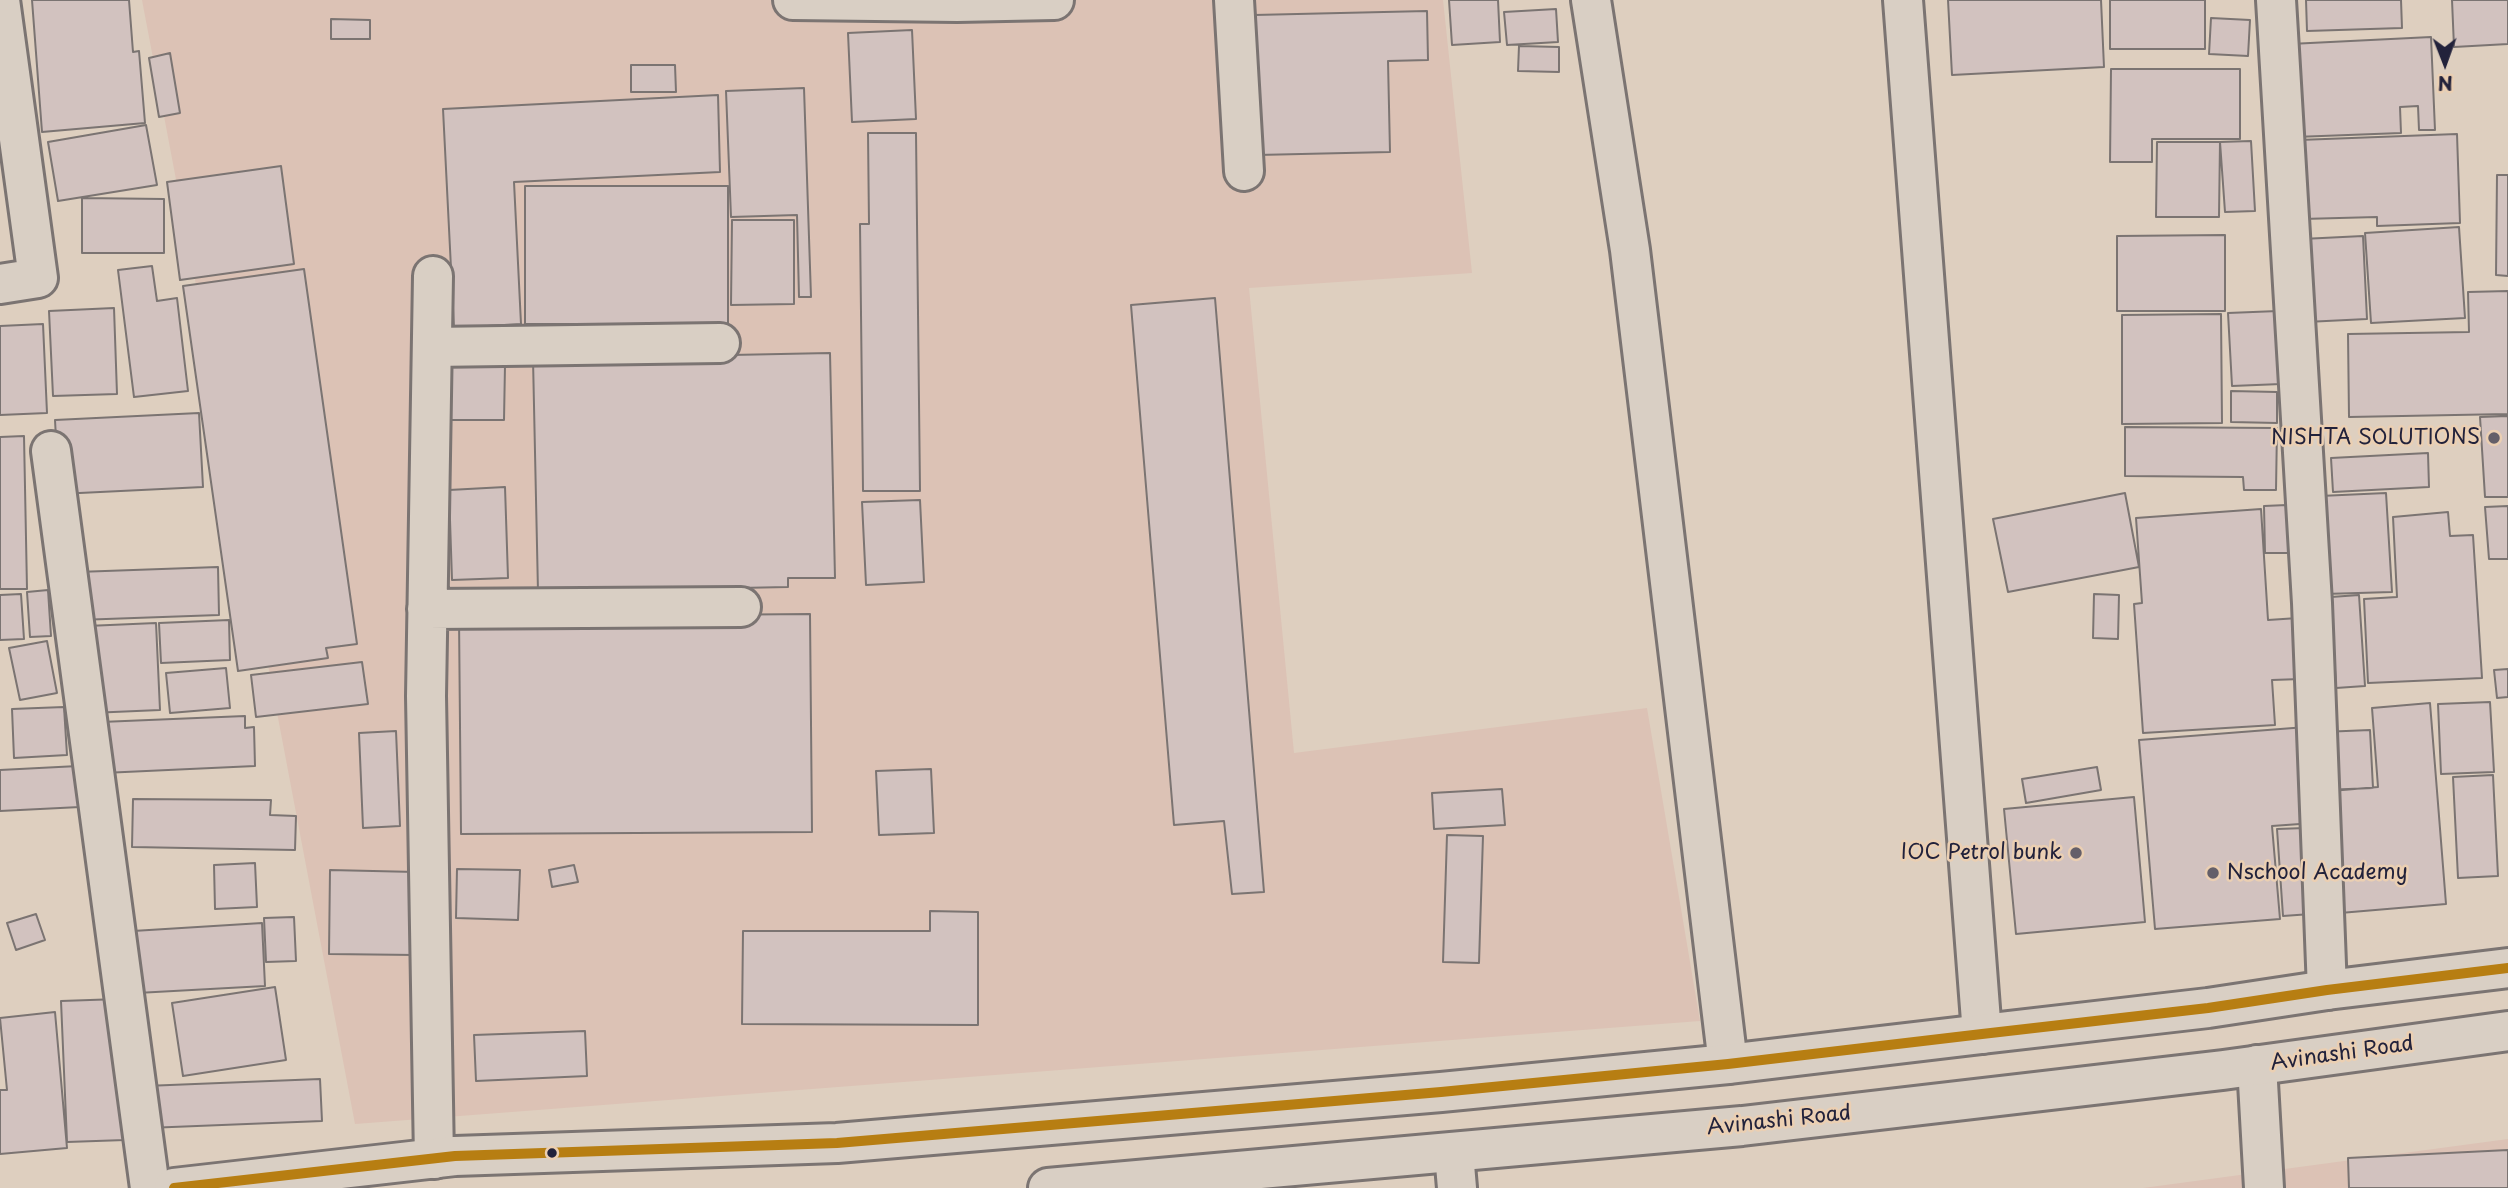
<!DOCTYPE html>
<html>
<head>
<meta charset="utf-8">
<style>
  body { margin:0 }
  #map { position:relative; width:2508px; height:1188px; overflow:hidden; background:#decfbf; font-family:"Playpen Sans",sans-serif }
  canvas { display:block }
  .north { position:absolute; left:2410px; top:28px; width:70px; height:70px; -webkit-text-stroke:5px #ebcfb2; paint-order:stroke; rotate:179deg; font-size:19px; font-weight:700; line-height:28px; text-align:center; color:#22223b }
  .north::after { content:''; display:block; margin:auto; width:24px; height:32px; background:#22223b; clip-path:polygon(50% 0,100% 100%,50% 72%,0 100%) }
</style>
</head>
<body>
<div id="map">
<canvas width="2508" height="1188"></canvas>
<div class="north">N</div>
</div>
<script>
const ctx = document.querySelector('canvas').getContext('2d');
ctx.lineJoin = 'round';
function paint(path, color) { ctx.fillStyle = color; ctx.fill(path, 'evenodd'); }
function strokePath(path, color, width, dash) { ctx.strokeStyle = color; ctx.lineWidth = width; ctx.lineCap = dash ? 'butt' : 'round'; ctx.setLineDash(dash || []); ctx.stroke(path); }
function drawText(font, color, halo, rows, align = 'center') {
  ctx.font = font + ' "Playpen Sans",sans-serif'; ctx.lineWidth = 5; ctx.setLineDash([]); ctx.textBaseline = 'middle'; ctx.strokeStyle = halo; ctx.fillStyle = color; for (const [text, x, y, turn = 0] of rows) {
    ctx.save(); ctx.translate(x, y); ctx.rotate((+turn || 0) * Math.PI / 180); ctx.textAlign = isNaN(turn) ? turn : align; if (halo) ctx.strokeText(text, 0, 0); ctx.fillText(text, 0, 0); ctx.restore();
  }
}
const built = new Path2D(`
  M142,0H1443L1472,273L1249,288L1294,753L1647,708L1700,1021L355,1124Z
  M2508,1139V1188H2143Z`);
const building = new Path2D(`
  M32,0H129L133,52L139,51L145,123L42,132Z
  M1449,0H1498L1500,42L1452,45Z
  M1948,0H2101L2104,67L1952,75Z
  M2110,0H2205V49H2110Z
  M2306,0H2401L2402,28L2307,31Z
  M2452,0H2508V44L2454,47Z
  M1556,9L1558,42L1507,45L1504,12Z
  M1427,11L1428,60L1388,61L1390,152L1257,155L1254,15Z
  M2211,18L2250,20L2248,56L2209,54Z
  M331,19L370,20V39H331Z
  M912,30L916,119L852,122L848,33Z
  M2431,37L2435,130H2419L2418,106L2400,107L2401,133L2295,137L2290,44Z
  M1519,46L1559,47V72L1518,71Z
  M170,53L180,113L159,117L149,58Z
  M631,65H675L676,92H631Z
  M2111,69H2240V139H2152V162H2110Z
  M804,88L811,297H799L797,215L731,217L726,91Z
  M718,95L720,172L514,182L521,324L454,328L443,109Z
  M146,125L157,185L58,201L48,142Z
  M868,133H916L920,491H863L860,224H869Z
  M2457,134L2460,223L2377,226V217L2302,219L2299,140Z
  M2251,141L2255,211L2225,212L2220,142Z
  M2157,142H2220L2219,217H2156Z
  M281,166L294,264L180,280L167,182Z
  M2497,175H2508V276L2496,275Z
  M525,186H728V324H525Z
  M82,198L164,199V253H82Z
  M732,220H794V304L731,305Z
  M2459,227L2465,318L2371,323L2365,233Z
  M2225,235V311H2117V236Z
  M2363,236L2367,319L2306,322L2302,239Z
  M152,266L157,301L177,298L188,391L134,397L118,270Z
  M304,269L357,644L326,648L328,658L238,671L183,286Z
  M2508,291V414L2349,417L2348,334L2469,332L2468,292Z
  M1215,298L1264,892L1232,894L1224,821L1174,825L1131,305Z
  M114,308L117,394L53,396L49,311Z
  M2278,311L2281,384L2232,386L2228,313Z
  M2221,314L2222,423L2122,424V315Z
  M43,324L47,413L0,415V326Z
  M830,353L835,578H788V587L538,592L533,359Z
  M448,365H505L504,420H447Z
  M2231,391L2277,392V423L2231,422Z
  M199,413L203,487L59,494L55,420Z
  M2508,416V497H2485L2480,417Z
  M2125,427L2277,428L2276,490H2244L2243,477L2125,476Z
  M24,436L27,589H0V437Z
  M2428,453L2429,487L2333,492L2331,458Z
  M505,487L508,578L452,580L449,490Z
  M2125,493L2139,567L2008,592L1993,519Z
  M2386,493L2392,592L2324,594L2320,496Z
  M920,500L924,582L866,585L862,502Z
  M2287,505L2289,553H2265L2264,506Z
  M2508,506V559H2489L2485,507Z
  M2261,509L2268,620L2298,618L2301,679L2272,680L2275,725L2143,733L2134,604L2142,603L2136,518Z
  M2448,512L2450,536L2473,535L2482,678L2368,683L2364,599L2397,597L2393,517Z
  M218,567L219,615L78,620L77,572Z
  M48,590L51,636L30,637L27,592Z
  M21,594L24,639L0,640V595Z
  M2094,594L2119,595L2118,639L2093,638Z
  M2359,595L2365,686L2336,688L2331,597Z
  M810,614L812,832L461,834L459,617Z
  M229,620L230,660L161,663L159,623Z
  M156,623L160,710L90,713L87,626Z
  M47,641L57,693L20,700L9,648Z
  M362,662L368,704L256,717L251,675Z
  M226,668L230,708L170,713L166,673Z
  M2508,669V697L2497,698L2494,670Z
  M2490,702L2494,772L2441,774L2438,704Z
  M2430,703L2446,904L2340,913L2331,791L2378,787L2372,708Z
  M64,707L67,755L14,758L12,709Z
  M245,716V728L254,727L255,766L103,773L101,722Z
  M2306,727L2314,823L2272,826L2280,919L2155,929L2139,740Z
  M2370,730L2373,788L2324,790L2322,732Z
  M396,731L400,826L363,828L359,733Z
  M78,766L80,807L0,811V770Z
  M2097,767L2101,790L2026,803L2022,779Z
  M931,769L934,833L879,835L876,771Z
  M2493,775L2498,876L2458,878L2453,777Z
  M1502,789L1505,825L1434,829L1432,793Z
  M2134,797L2145,922L2016,934L2004,809Z
  M133,799L271,800L270,815L296,816L295,850L132,847Z
  M2305,828L2311,914L2283,916L2277,829Z
  M1447,835L1483,836L1479,963L1443,962Z
  M255,863L257,907L215,909L214,865Z
  M574,865L578,882L552,887L549,870Z
  M457,869L520,870L518,920L456,918Z
  M330,870L416,872L415,955L329,954Z
  M930,911L978,912V1025L742,1024L743,931H930Z
  M36,914L45,940L16,950L7,923Z
  M294,917L296,961L266,962L264,918Z
  M262,923L265,986L137,993L133,931Z
  M275,987L286,1060L183,1076L172,1003Z
  M119,999L125,1140L67,1142L61,1001Z
  M55,1012L67,1148L0,1154V1090H7L0,1018Z
  M585,1031L587,1076L476,1081L474,1035Z
  M320,1079L322,1121L147,1128L145,1086Z
  M2508,1150V1188H2349L2348,1158Z`);
const minor = new Path2D(`
  M793,0L957,2L1054,0
  M1234,0L1244,171
  M1591,0L1630,250L1728,1064
  M1903,0L1982,1034
  M2276,0L2312,603L2327,990
  M433,276L426,696L434,1159
  M0,284L38,278L0,0
  M432,347L720,343
  M51,451L150,1188
  M427,609L741,607
  M2257,1065L2264,1188
  M1454,1153L1457,1188`);
const major = new Path2D(`
  M174,1188L455,1156L837,1143L1441,1092L1728,1064L1982,1034L2208,1008L2327,990L2508,968
  M1048,1188L1742,1126L2223,1070L2508,1031`);
const bus1 = new Path2D(`
  M174,1188L455,1156L837,1143L1441,1092L1728,1064L1982,1034L2208,1008L2327,990L2508,968`);
const markers = [
  [2494,438,7,"#645f69"],
  [2076,853,7,"#645f69"],
  [2213,873,7,"#645f69"],
  [552,1153,6,"#22223b"]
];
const poiNames = [
  ["NISHTA SOLUTIONS",2480,438],
  ["IOC Petrol bunk",2062,853],
  ["Nschool Academy",2227,873,"left"]
];
const streetNames = [
  ["Avinashi Road",2342,1054,-8],
  ["Avinashi Road",1779,1121,-6]
];
paint(built, '#dcc2b5');
paint(building, '#d2c2bf');
strokePath(building, '#7b7472', 2);
strokePath(minor, '#7b7472', 44);
strokePath(major, '#7b7472', 44);
strokePath(minor, '#d9cfc4', 38);
strokePath(major, '#d9cfc4', 38);
strokePath(bus1, '#b77e12', 10);
for (const [x, y, r, color] of markers) { const dot = new Path2D(); dot.arc(x, y, r, 0, 2 * Math.PI); ctx.fillStyle = color; ctx.fill(dot); strokePath(dot, '#ebcfb2', 2.5); }
drawText('21px', '#22223b', '#ebcfb2', poiNames, 'right');
drawText('21px', '#22223b', '#ebcfb2', streetNames);
</script>
</body>
</html>
